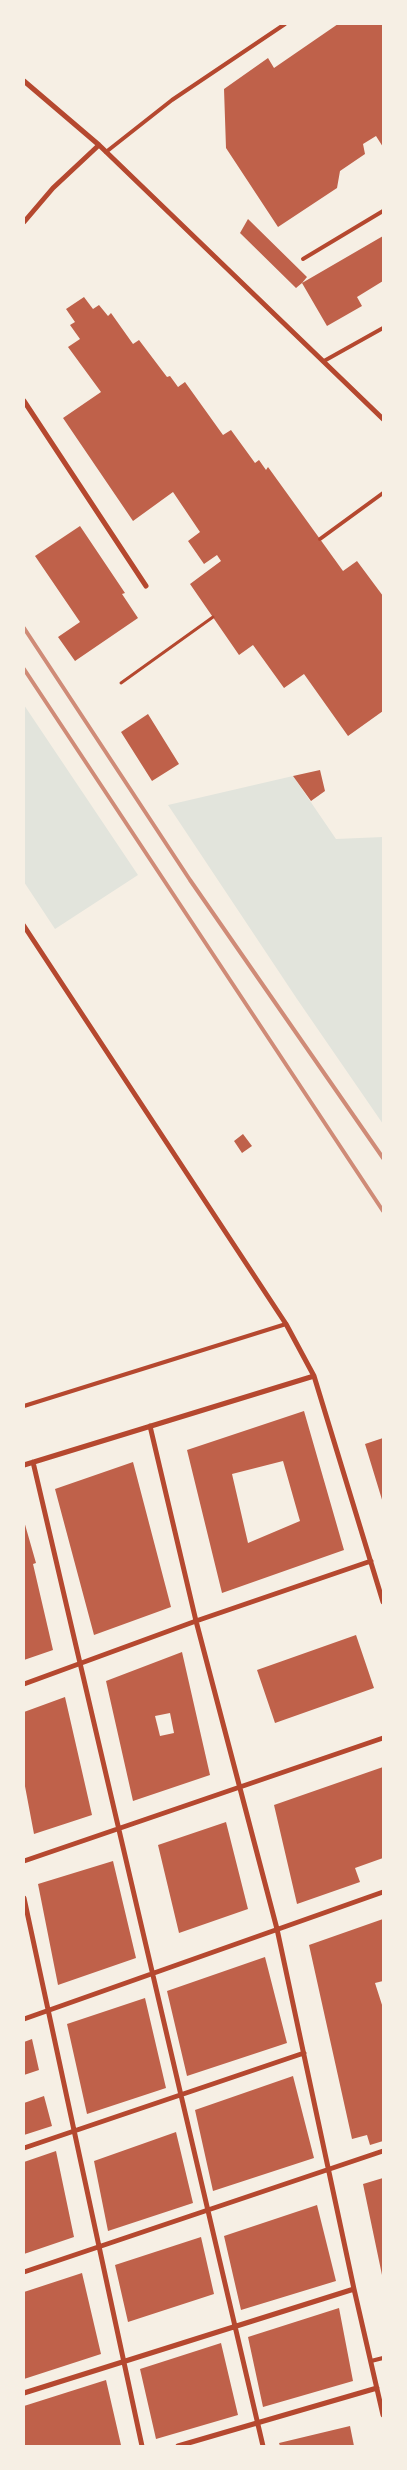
<!DOCTYPE html>
<html>
<head>
<meta charset="utf-8">
<style>
  body { margin:0 }
  #map { position:relative; width:407px; height:2470px; overflow:hidden; background:#f6efe4; font-family:Quicksand,sans-serif }
  canvas { display:block }
  .frame { position:absolute; inset:0; border:25px solid #f6efe4; pointer-events:none }
</style>
</head>
<body>
<div id="map">
<canvas width="407" height="2470"></canvas>
<div class="frame"></div>
</div>
<script>
const ctx = document.querySelector('canvas').getContext('2d');
ctx.lineJoin = 'round';
function paint(path, color) { ctx.fillStyle = color; ctx.fill(path, 'evenodd'); }
function strokePath(path, color, width, dash) { ctx.strokeStyle = color; ctx.lineWidth = width; ctx.lineCap = dash ? 'butt' : 'round'; ctx.setLineDash(dash || []); ctx.stroke(path); }
const green = new Path2D(`
  M24,705L138,875L55,929L24,882Z
  M293,776L336,839L383,837V1124L297,999L168,805Z`);
const building = new Path2D(`
  M338,24H383V147L376,136L363,144L365,154L340,171L337,188L278,227L226,148L224,89L268,58L274,68Z
  M248,219L307,277L302,283L296,288L240,233Z
  M383,236V281L357,297L362,306L327,326L302,283Z
  M84,297L93,309L99,305L108,316L111,313L133,344L139,340L167,377L170,376L178,387L185,382L223,435L231,430L255,463L259,460L266,470L268,467L343,571L357,561L383,596V711L348,736L304,674L284,688L253,645L239,655L190,584L221,561L217,555L204,564L188,541L200,532L173,492L133,521L63,418L101,392L68,347L80,339L70,325L75,322L66,309Z
  M80,526L125,593L122,594L138,618L75,661L58,637L80,622L35,556Z
  M148,714L179,764L152,781L121,732Z
  M320,770L325,791L311,801L293,776Z
  M243,1134L252,1146L242,1153L234,1141Z
  M304,1411L344,1550L222,1593L187,1450ZM283,1461L300,1521L248,1543L232,1474Z
  M383,1438V1503L365,1444Z
  M133,1462L171,1607L94,1635L55,1489Z
  M24,1521L36,1563L33,1564L53,1650L24,1660Z
  M356,1635L374,1688L275,1723L257,1670Z
  M182,1652L210,1775L133,1801L106,1681ZM170,1713L174,1733L160,1736L155,1716Z
  M65,1697L92,1815L34,1834L24,1781V1712Z
  M383,1767V1858L355,1868L360,1882L297,1904L274,1805Z
  M226,1822L248,1909L179,1933L158,1845Z
  M113,1861L136,1958L58,1985L38,1884Z
  M383,1919V1981L375,1983L383,2008V2141L370,2145L367,2135L352,2139L309,1945Z
  M265,1957L287,2043L187,2076L167,1991Z
  M145,1998L166,2088L87,2114L67,2024Z
  M32,2039L39,2070L24,2075V2042Z
  M293,2076L314,2158L213,2191L195,2110Z
  M44,2096L52,2126L24,2135V2103Z
  M176,2132L193,2203L108,2231L94,2161Z
  M56,2151L74,2237L24,2254V2162Z
  M383,2178V2275H382L363,2184Z
  M317,2205L336,2281L241,2310L224,2236Z
  M201,2237L214,2294L128,2322L115,2265Z
  M82,2273L101,2354L24,2379V2292Z
  M339,2308L353,2381L263,2407L248,2337Z
  M221,2343L238,2415L156,2439L140,2369Z
  M106,2380L121,2445L24,2446V2406Z
  M350,2426L354,2446H280L279,2443Z`);
const path = new Path2D(`
  M121,683L213,617`);
const service = new Path2D(`
  M106,152L172,100L285,24
  M303,259L383,211
  M324,361L383,328
  M320,539L383,493
  M24,1406L286,1324
  M371,2361L383,2358`);
const minor = new Path2D(`
  M24,81L99,145L383,419
  M24,222L53,188L99,145
  M24,401L146,586
  M24,926L286,1324L314,1376L383,1602
  M150,1426L196,1621L277,1929L354,2289L383,2415
  M33,1462L263,2446
  M24,1465L314,1376
  M24,1684L196,1621L371,1561
  M24,1861L383,1738
  M24,1898L142,2446
  M24,2019L383,1892
  M24,2148L304,2053
  M24,2272L383,2151
  M24,2393L354,2289
  M178,2446L377,2388`);
const rail = new Path2D(`
  M24,628L190,880L383,1158
  M24,669L383,1211`);
paint(green, '#e2e4dc');
paint(building, '#bf614a');
strokePath(path, '#b5482f', 3);
strokePath(service, '#b5482f', 4);
strokePath(minor, '#b5482f', 5);
strokePath(rail, '#cf8b77', 4);
</script>
</body>
</html>
